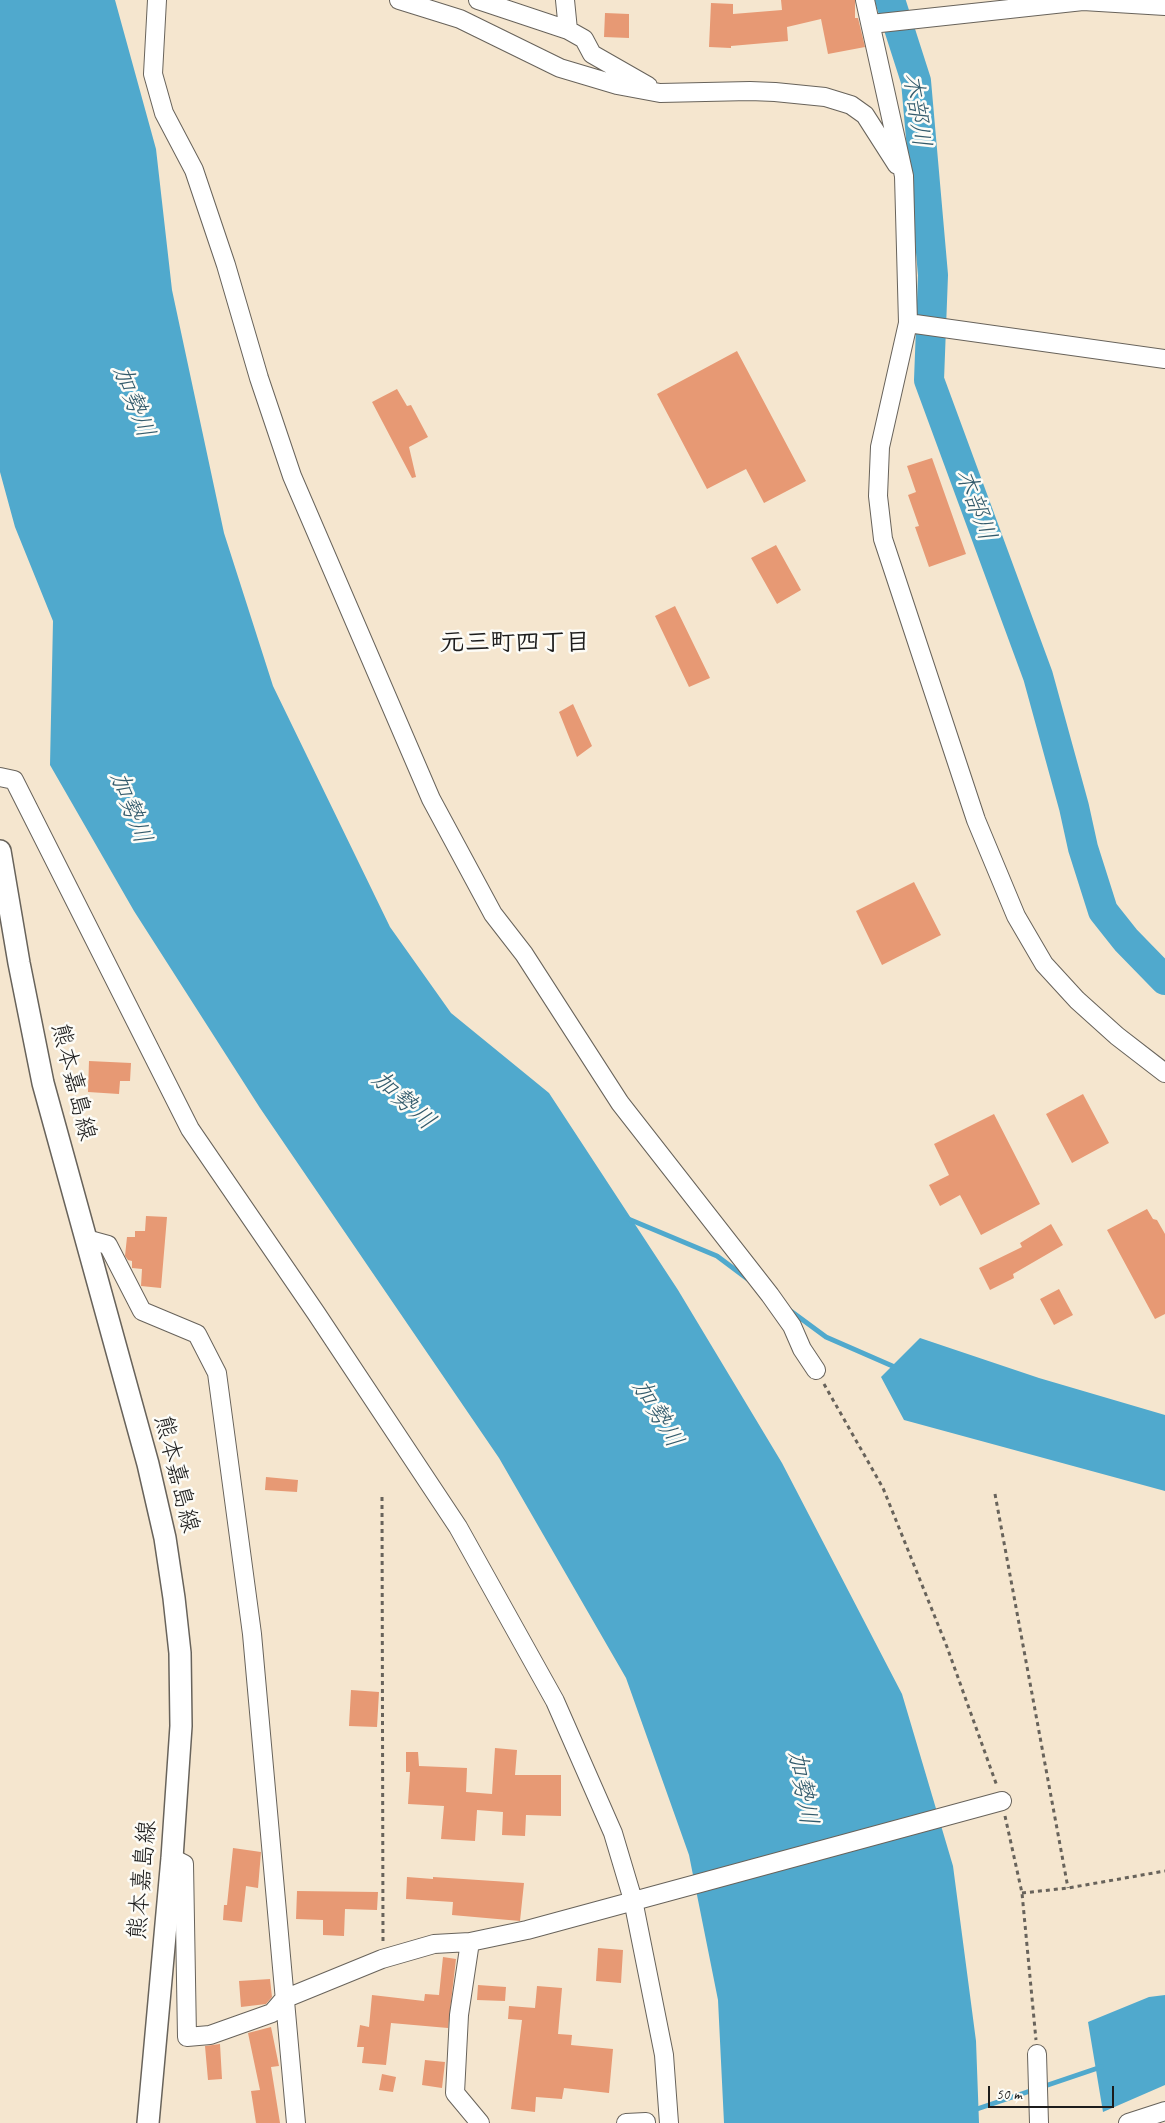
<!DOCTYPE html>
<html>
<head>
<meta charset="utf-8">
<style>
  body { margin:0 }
  #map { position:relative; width:1165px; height:2123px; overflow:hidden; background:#f5e6cf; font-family:Caveat,sans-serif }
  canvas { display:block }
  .scale { position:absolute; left:988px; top:2086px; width:126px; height:22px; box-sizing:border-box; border:2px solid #1c1c1c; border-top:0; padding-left:6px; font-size:15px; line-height:18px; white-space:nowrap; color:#1c1c1c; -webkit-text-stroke:4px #fdfcf7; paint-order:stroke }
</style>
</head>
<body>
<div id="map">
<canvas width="1165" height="2123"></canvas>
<div class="scale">50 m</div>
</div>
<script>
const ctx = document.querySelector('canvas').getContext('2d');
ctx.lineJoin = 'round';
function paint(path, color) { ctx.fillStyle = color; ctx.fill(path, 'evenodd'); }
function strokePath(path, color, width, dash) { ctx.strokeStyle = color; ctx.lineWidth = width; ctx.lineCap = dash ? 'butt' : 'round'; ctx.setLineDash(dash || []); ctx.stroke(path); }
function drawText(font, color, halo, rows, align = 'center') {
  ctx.font = font + ' Caveat,"Klee One",sans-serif'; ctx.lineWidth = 5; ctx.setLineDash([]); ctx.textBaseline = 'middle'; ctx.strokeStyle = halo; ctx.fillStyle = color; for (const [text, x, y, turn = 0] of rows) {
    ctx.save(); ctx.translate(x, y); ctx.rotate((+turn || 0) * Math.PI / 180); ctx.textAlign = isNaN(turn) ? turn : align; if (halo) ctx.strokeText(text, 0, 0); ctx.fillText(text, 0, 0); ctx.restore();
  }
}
const water = new Path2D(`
  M0,0H115L156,149L172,290L224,533L273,686L390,927L451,1013L549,1093L678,1290L782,1463L902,1694L953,1866L976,2041L979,2123H724L718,2000L689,1855L626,1678L499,1458L260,1108L134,911L50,765L53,621L15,527L0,472Z
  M920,1338L1039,1378L1165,1415V1491L904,1420L881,1377Z
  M1165,1995V2085L1103,2112L1088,2022L1149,1997Z`);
const stream = new Path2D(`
  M626,1218L717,1256L749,1280
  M788,1309L826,1337L897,1368
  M974,2110L1101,2067`);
const river = new Path2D(`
  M890,0L916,81L933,275L929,380L1038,676L1074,807L1083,848L1103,911L1126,940L1165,980`);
const building = new Path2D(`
  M781,0H855V18H858L865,47L828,54L821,19L787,27L788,41L731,46V48L709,47L711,3L733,4V14L782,10Z
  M605,13L629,14V38L604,37Z
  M737,351L806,481L764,503L746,469L707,489L657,394Z
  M397,389L407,406L411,405L428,437L409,447L416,477L412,478L372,402Z
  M932,458L966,554L929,567L915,527L919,526L908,495L916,492L907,466Z
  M776,545L801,590L777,604L751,558Z
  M675,606L710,678L689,687L655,616Z
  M573,704L592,746L577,757L559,712Z
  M914,882L941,935L882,965L856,911Z
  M89,1061L131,1063L130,1081H120L119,1094L88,1092Z
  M1083,1094L1109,1143L1072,1163L1046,1114Z
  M994,1114L1040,1204L981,1235L960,1195L940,1206L929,1185L949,1175L934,1144Z
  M1147,1209L1153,1219L1157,1220L1165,1234V1314L1155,1319L1107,1230Z
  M146,1216L167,1217L161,1288L141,1286L142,1269L132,1268V1261L128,1260L125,1256L127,1237H135V1231H145Z
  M1051,1224L1063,1245L1013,1274L1014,1278L990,1290L979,1268L1022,1247L1020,1243Z
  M1059,1289L1073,1315L1054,1325L1040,1299Z
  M266,1477L298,1480L297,1492L265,1490Z
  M351,1690L379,1692L377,1727L349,1726Z
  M495,1748L517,1750L515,1775H561V1816L526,1815L525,1836L502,1835L503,1812L477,1810L475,1841L441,1839L444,1806L408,1804L410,1772H406V1752H418L419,1766L467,1768L466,1792L492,1794Z
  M233,1848L261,1852L258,1888L246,1886L242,1922L223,1920L224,1905H227Z
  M407,1877L433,1879V1877L524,1883L520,1921L452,1915L453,1902L406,1899Z
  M297,1891L378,1892L377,1910L345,1909L344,1936L323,1935V1920L296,1919Z
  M598,1948L623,1950L621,1983L596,1981Z
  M443,1957L456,1959L448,2028L391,2023L386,2065L362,2063L364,2047H357L360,2025L369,2027L372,1995L424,2001L425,1994L439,1995Z
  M270,1979L272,1997L266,2004L241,2007L239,1981Z
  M478,1985L506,1987L505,2001L477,2000Z
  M537,1986L562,1988L558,2034L572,2035L571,2045L613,2049L609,2093L564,2088L562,2099L536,2097L535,2112L511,2109L522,2020L508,2019L509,2006L535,2008Z
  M271,2027L279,2066L271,2067L280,2123H256L251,2091L260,2090L248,2033Z
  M220,2044L222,2079L208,2080L205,2046Z
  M425,2060L445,2062L442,2088L422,2085Z
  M382,2074L396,2077L393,2092L379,2090Z`);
const path = new Path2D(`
  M824,1384L883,1488L947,1647L997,1786
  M995,1494L1068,1888
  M382,1497L383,1941
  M1005,1816L1022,1893L1036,2040
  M1022,1893L1068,1888L1165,1871`);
const minor = new Path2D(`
  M157,0L153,74L164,113L194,170L226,265L259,378L292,476L431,799L493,914L524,954L620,1103L770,1295L792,1326L802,1349L816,1370
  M399,0L460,19L560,68L617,85L660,93L750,91L775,92L825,97L851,105L865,115L897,165
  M478,0L568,30L584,39L592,54L648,86
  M565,0L568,30
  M865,0L904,176L908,323L880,447L878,496L883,539L976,820L1016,916L1044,964L1077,1000L1117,1036L1165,1073
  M871,24L1083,1L1165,6
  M908,323L1165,359
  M0,777L14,780L190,1129L316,1313L458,1527L555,1701L613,1833L633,1900L664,2055L669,2123
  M86,1239L108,1245L142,1311L197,1334L217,1373L252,1634L296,2123
  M172,1858L184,1864L187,2037L210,2035L272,2013L284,1999L382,1959L434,1944L470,1942L527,1930L1002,1801
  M470,1942L459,2015L455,2093L480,2123
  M1037,2054L1039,2123
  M626,2123L646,2122
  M1128,2123L1165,2111`);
const major = new Path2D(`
  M0,851L19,963L43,1083L148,1464L165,1538L174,1598L180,1653L181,1726L172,1858L148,2123`);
const streetNames = [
  ["熊本嘉島線",73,1082,76],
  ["熊本嘉島線",176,1474,76],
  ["熊本嘉島線",143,1880,-85]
];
const waterNames = [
  ["木部川",916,110,82],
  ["加勢川",133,402,69],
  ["木部川",975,505,70],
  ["加勢川",130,808,69],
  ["加勢川",403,1101,42],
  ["加勢川",657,1414,59],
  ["加勢川",802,1788,80]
];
const neighbourhoodNames = [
  ["元三町四丁目",515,643]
];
paint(water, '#50a9cd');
strokePath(stream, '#50a9cd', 5);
strokePath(river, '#50a9cd', 30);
paint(building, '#e79974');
strokePath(minor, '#68635b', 20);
strokePath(major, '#68635b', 24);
strokePath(path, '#68635b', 3, [4, 4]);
strokePath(minor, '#fff', 18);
strokePath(major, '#fff', 21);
drawText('24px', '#1c1c1c', '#fdfcf7', streetNames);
drawText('italic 25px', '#335b6c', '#fdfcf7', waterNames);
drawText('bold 25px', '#1c1c1c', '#fdfcf7', neighbourhoodNames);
</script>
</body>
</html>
